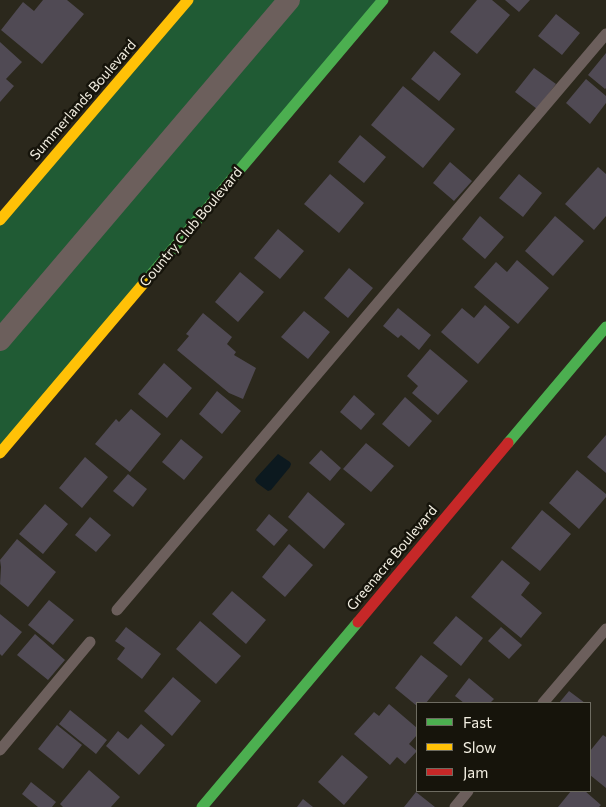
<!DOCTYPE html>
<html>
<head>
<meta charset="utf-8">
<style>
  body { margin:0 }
  #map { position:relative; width:606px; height:807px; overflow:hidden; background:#2b281c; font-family:Commissioner,sans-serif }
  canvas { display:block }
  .legend { position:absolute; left:416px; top:702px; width:175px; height:90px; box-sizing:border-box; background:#16140b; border:1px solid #6e6c61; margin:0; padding:6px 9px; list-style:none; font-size:15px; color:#f3efe2 }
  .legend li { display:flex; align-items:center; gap:10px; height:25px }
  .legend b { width:25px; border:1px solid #6e6c61 }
</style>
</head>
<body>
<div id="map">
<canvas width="606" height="807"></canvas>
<ul class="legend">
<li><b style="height:6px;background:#4caf50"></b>Fast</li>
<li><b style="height:6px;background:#ffc107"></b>Slow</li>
<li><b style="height:6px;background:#c62828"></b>Jam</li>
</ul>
</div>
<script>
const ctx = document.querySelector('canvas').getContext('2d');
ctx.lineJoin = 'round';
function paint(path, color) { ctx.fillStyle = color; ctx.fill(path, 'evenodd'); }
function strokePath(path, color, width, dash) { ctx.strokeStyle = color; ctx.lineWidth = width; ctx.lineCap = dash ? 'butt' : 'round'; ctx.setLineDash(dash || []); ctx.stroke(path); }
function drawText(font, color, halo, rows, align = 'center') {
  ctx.font = font + ' Commissioner,sans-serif'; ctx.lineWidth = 5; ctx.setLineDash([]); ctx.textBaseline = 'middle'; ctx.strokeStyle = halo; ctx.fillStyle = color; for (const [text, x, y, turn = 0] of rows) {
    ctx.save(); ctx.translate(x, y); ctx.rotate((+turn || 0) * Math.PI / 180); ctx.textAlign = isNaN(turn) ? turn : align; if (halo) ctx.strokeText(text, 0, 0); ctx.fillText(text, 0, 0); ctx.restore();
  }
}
const green = new Path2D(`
  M188,0H383L0,453V220Z`);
const water = new Path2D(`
  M278,454L290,462L291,464L290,467L271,490L268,491L257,483L255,480L256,478Z`);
const building = new Path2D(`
  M43,0H67L84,14L42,64L1,30L23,2L34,11Z
  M477,0H492L510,15L477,54L450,32Z
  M505,0H530L519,12Z
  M556,14L580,33L562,55L538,36Z
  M0,42L22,62L6,79L14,86L0,102Z
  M434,51L461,74L439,101L411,79Z
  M606,53V88L605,89L588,75Z
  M534,68L556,84L537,109L515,92Z
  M586,79L606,96V103L590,124L566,103Z
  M403,86L455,129L423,168L371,125Z
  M360,135L386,157L364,183L338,162Z
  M450,162L472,181L454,201L433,183Z
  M598,167L606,174V216L594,230L565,204Z
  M330,174L364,203L339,233L304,204Z
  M519,174L542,193L523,217L499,198Z
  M480,216L504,237L485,259L462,239Z
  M555,216L584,241L553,276L525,251Z
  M278,229L304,251L280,279L254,258Z
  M517,260L549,288L518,324L474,287L496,262L507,272Z
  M349,268L373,288L348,318L324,298Z
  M240,272L264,292L238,322L215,302Z
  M485,305L510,327L478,364L441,332L462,308L474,318Z
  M398,308L431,335L419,350L401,335L398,338L383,326Z
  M304,311L330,332L308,359L281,337Z
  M203,313L232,337L227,344L236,352L234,355L256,368L243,399L229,393L177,350L189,336L186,334Z
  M430,349L468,381L438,415L412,393L418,386L407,376Z
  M164,363L192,388L167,418L138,394Z
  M217,391L241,411L222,434L199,414Z
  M354,395L375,414L361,430L340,412Z
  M405,397L432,421L409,447L382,424Z
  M131,409L161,434L130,472L95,444L116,419L119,422Z
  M606,435V473L587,457Z
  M181,439L203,457L184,480L162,462Z
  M366,443L394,466L371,492L343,469Z
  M321,450L341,468L330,481L309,463Z
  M85,457L108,477L82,508L59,488Z
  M577,470L606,494V497L579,529L549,503Z
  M128,474L147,489L133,507L113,491Z
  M308,492L345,524L324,549L288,517Z
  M45,504L68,524L43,554L19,534Z
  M542,510L571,534L540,571L511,548Z
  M269,514L288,530L274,546L256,530Z
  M90,517L111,535L96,552L75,535Z
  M17,539L56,572L28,607L0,584L1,567L0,560Z
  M289,544L313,565L285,597L262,577Z
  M502,560L530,583L521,595L542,613L521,638L471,597Z
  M232,591L266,620L246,644L212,614Z
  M49,600L74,620L53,645L28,625Z
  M0,614L22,632L2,656L0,654Z
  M456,616L483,638L461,666L433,643Z
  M200,621L241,656L216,684L176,649Z
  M126,627L161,654L142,679L117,659L125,648L115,641Z
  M501,627L522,645L509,659L488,641Z
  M35,634L65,660L48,680L17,655Z
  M421,655L448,676L426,703H417V706L395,688Z
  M173,677L201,701L172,736L144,711Z
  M469,678L494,699L490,703H464L455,696Z
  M569,691L585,703H559Z
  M389,704L417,728V735L409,744L417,751L405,764L397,757L390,765L354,734L374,712L379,716Z
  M70,710L107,740L96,754L59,724Z
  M141,724L165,745L139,775L106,746L118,731L128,739Z
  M57,725L82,745L63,769L38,749Z
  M603,735L606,737V788L590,775V751Z
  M342,755L368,777L344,805L318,782Z
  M89,770L120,797L111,807H63L60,804Z
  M31,782L56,802L52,807H38L22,794Z
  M571,791H585L601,805L599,807H558Z
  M416,792L435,807H404Z
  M303,799L313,807H297Z`);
const lane = new Path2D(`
  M117,610L606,34
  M543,703L606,629
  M0,750L90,642
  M455,807L468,791`);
const street = new Path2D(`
  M0,340L289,0`);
const fast = new Path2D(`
  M144,283L383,0
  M508,443L606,327
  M202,807L358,622`);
const slow = new Path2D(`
  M0,220L188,0
  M0,453L144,283`);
const jam = new Path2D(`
  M358,622L508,443`);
const streetNames = [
  ["Summerlands Boulevard",83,100,-49],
  ["Country Club Boulevard",191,227,-50],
  ["Greenacre Boulevard",392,558,-50]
];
paint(green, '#205b34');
paint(water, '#0c191f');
paint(building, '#504a54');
strokePath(lane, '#6c5f5c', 11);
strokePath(street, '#6c5f5c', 22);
strokePath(fast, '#4caf50', 11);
strokePath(slow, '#ffc107', 11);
strokePath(jam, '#c62828', 11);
drawText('14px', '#f3efe2', '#16140b', streetNames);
</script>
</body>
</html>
